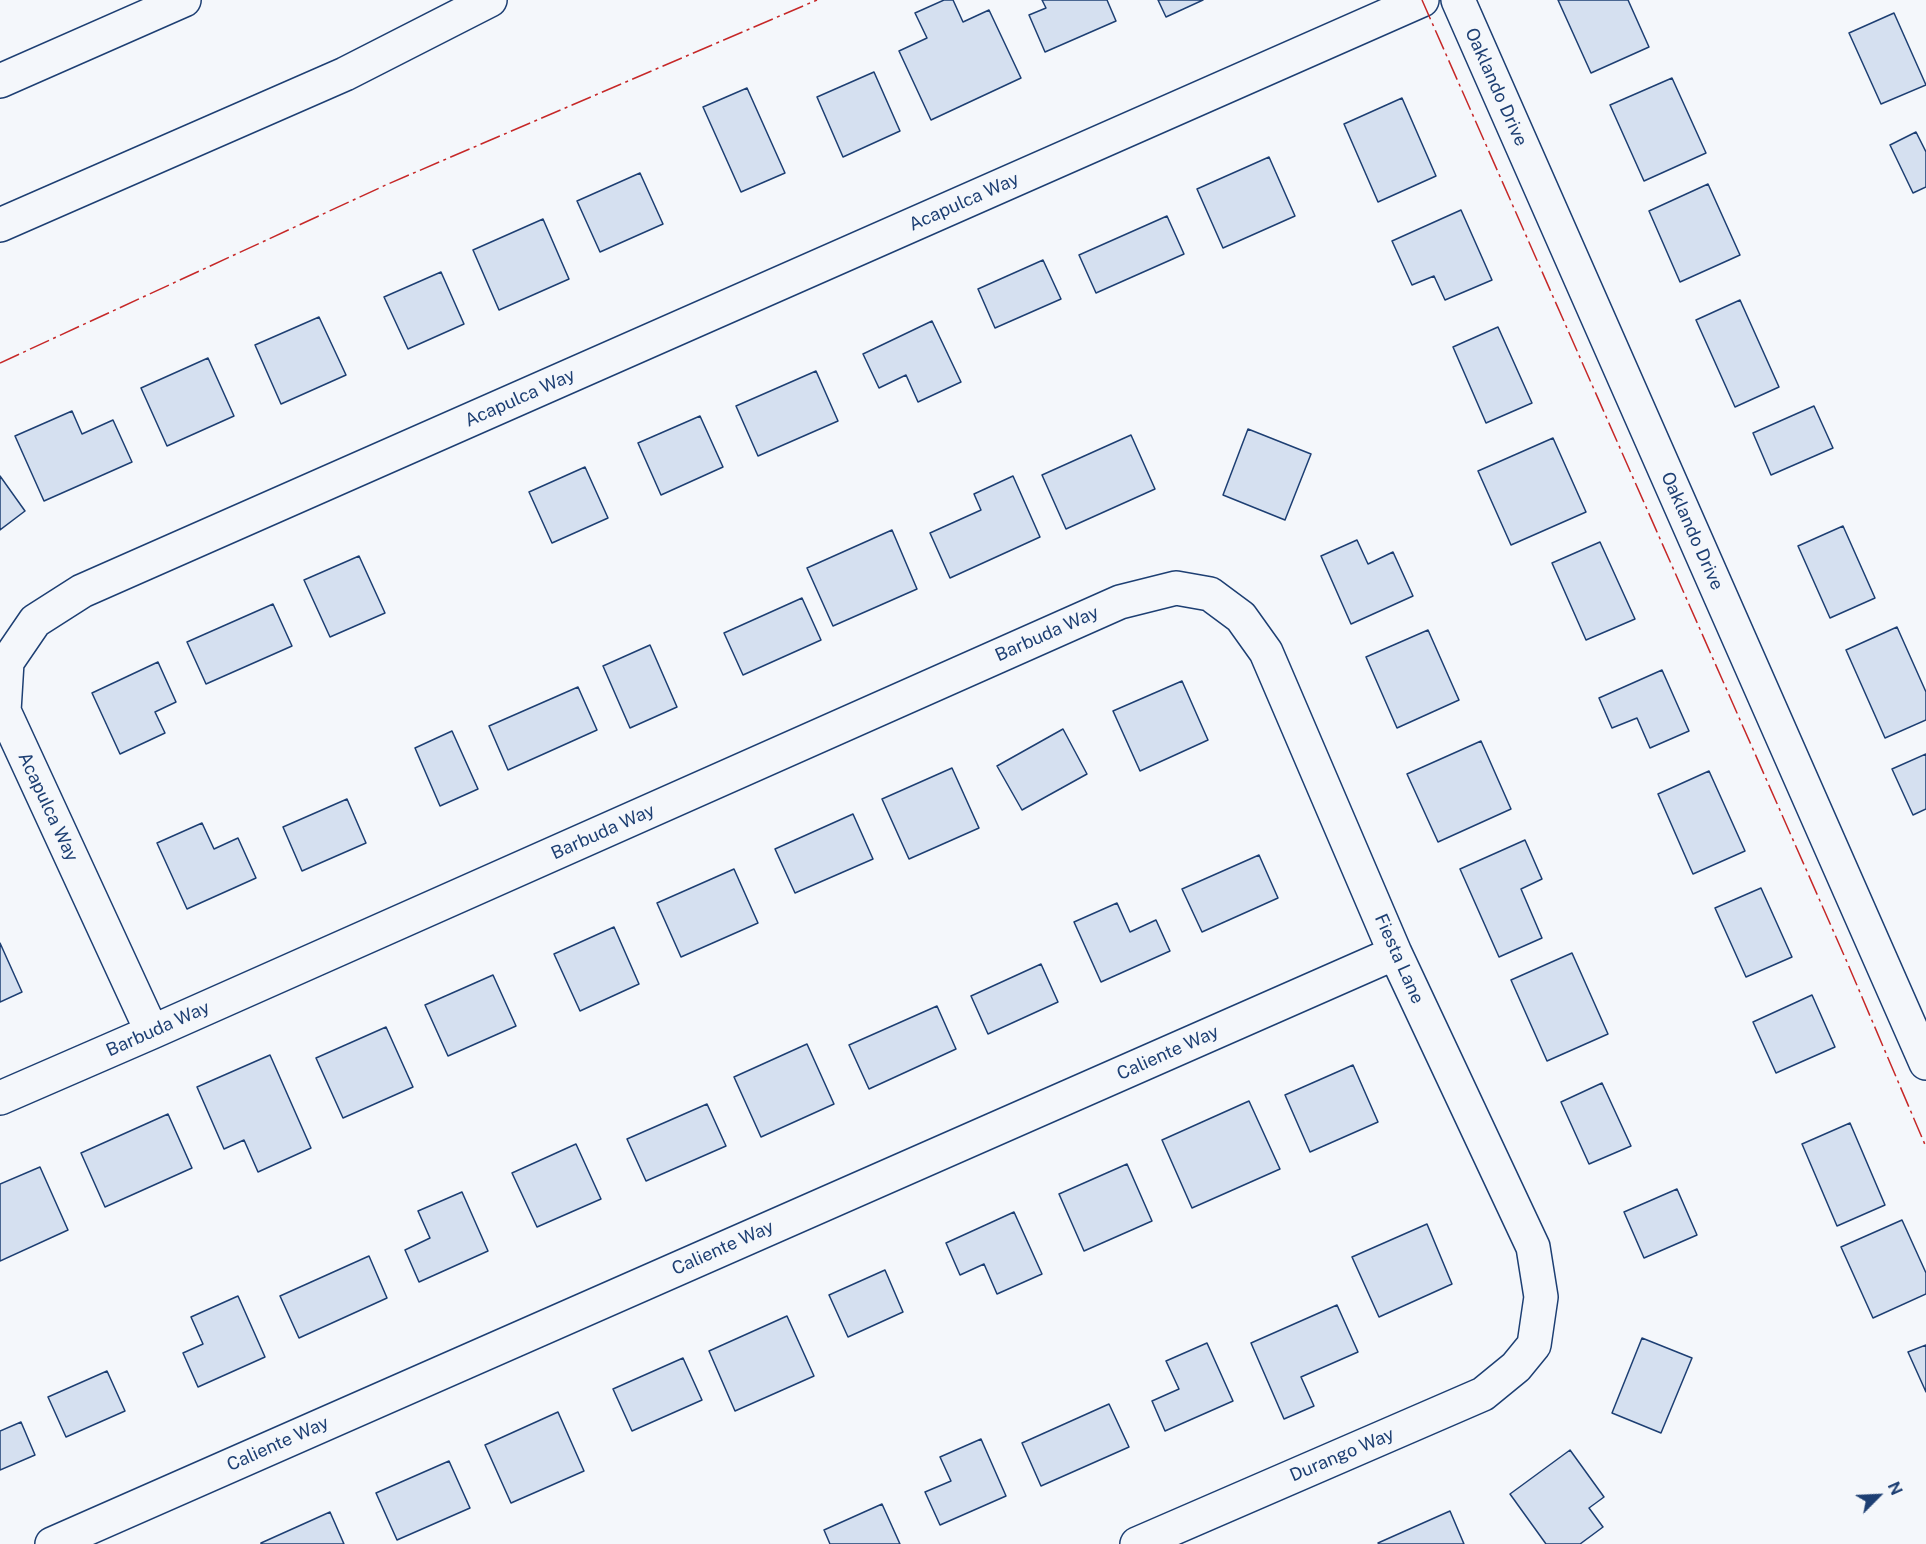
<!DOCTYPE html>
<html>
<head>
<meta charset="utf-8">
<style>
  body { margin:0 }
  #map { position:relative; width:1926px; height:1544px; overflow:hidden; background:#f4f7fb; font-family:"Public Sans",sans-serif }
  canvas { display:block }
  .north { position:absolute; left:1848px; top:1466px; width:60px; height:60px; -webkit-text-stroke:4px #f4f7fb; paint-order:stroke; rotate:66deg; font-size:16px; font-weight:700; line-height:24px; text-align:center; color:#1d3f73 }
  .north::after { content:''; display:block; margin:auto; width:21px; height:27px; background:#1d3f73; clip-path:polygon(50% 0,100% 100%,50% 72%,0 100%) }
</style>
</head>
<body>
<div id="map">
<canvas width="1926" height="1544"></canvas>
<div class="north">N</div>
</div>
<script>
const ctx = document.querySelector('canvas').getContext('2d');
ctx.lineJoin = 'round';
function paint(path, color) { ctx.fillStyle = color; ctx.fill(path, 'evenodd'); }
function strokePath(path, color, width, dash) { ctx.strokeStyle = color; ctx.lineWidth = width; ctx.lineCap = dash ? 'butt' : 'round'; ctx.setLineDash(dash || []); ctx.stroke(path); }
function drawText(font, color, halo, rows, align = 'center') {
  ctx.font = font + ' "Public Sans",sans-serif'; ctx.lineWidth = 4.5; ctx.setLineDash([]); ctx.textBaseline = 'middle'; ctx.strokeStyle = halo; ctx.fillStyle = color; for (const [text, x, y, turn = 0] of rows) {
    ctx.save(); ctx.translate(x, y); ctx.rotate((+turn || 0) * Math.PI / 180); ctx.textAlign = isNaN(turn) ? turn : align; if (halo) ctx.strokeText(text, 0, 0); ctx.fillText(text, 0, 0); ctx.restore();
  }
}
const building = new Path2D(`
  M944,0H953L963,22L989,10L1021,78L931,120L899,51L927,38L915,13Z
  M1042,0H1107L1116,21L1045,52L1029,15L1046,8Z
  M1158,0H1203L1166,17Z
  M1558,0H1628L1649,47L1591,73Z
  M1894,13L1926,85L1881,104L1849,33Z
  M874,72L900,131L843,157L817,97Z
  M1672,78L1706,153L1644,181L1610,105Z
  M747,88L785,173L741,192L703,107Z
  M1402,98L1436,176L1378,202L1344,124Z
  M1916,132L1926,152V187L1913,193L1890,145Z
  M1269,157L1295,216L1223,248L1197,189Z
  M640,173L663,224L600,252L577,201Z
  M1708,184L1740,255L1680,282L1649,211Z
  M1461,210L1492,280L1445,300L1434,276L1412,285L1392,241Z
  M1167,216L1184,254L1096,293L1079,255Z
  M543,219L569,279L499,310L473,250Z
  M1043,260L1061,299L995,328L978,289Z
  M441,272L464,324L408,349L384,297Z
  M1740,300L1779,387L1735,407L1696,320Z
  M319,317L346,375L281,404L255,345Z
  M932,321L961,382L918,402L906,375L879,388L863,354Z
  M1498,327L1532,403L1486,423L1453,347Z
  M208,358L234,416L167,446L141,388Z
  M816,371L838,421L758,456L736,406Z
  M1814,406L1833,448L1771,475L1753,433Z
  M72,411L82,434L113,420L132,462L44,501L15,436Z
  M700,416L723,467L661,495L638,443Z
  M1248,429L1311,454L1285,520L1223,495Z
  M1131,435L1155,489L1066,529L1042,475Z
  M1553,438L1586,512L1511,545L1478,471Z
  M585,467L608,518L552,543L529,492Z
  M0,476L25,511L0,530Z
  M1013,476L1040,537L950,578L930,533L981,510L974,494Z
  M1843,526L1875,598L1830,618L1798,546Z
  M892,530L917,589L833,626L807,568Z
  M1357,540L1368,564L1393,552L1413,596L1351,624L1321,556Z
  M1600,542L1635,619L1586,640L1552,563Z
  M359,556L385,613L330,637L304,580Z
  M802,598L821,640L743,675L724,633Z
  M273,604L292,646L206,684L187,642Z
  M1897,627L1926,692V720L1885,738L1846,650Z
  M1428,630L1459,700L1397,728L1366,657Z
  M650,645L677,707L630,728L603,666Z
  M158,662L176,702L155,712L165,733L120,754L92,693Z
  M1662,670L1689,731L1650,748L1637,718L1612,728L1599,698Z
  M1182,681L1208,740L1140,771L1113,711Z
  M578,687L597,730L508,770L489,726Z
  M1063,729L1087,774L1022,810L997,766Z
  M452,731L478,789L440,806L415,748Z
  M1481,741L1511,809L1438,842L1407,774Z
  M1926,754V809L1913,815L1892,769Z
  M952,768L979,828L909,859L882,799Z
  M1709,771L1745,851L1693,874L1658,794Z
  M347,799L366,843L302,871L283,827Z
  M853,814L873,859L795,893L775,849Z
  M202,823L214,849L238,838L256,878L187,909L157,843Z
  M1525,840L1542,879L1521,889L1542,938L1499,957L1460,869Z
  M1259,855L1278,898L1202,932L1182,889Z
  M734,869L758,923L681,957L657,903Z
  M1761,888L1792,957L1746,977L1715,908Z
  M1117,903L1130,932L1156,920L1170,951L1101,982L1074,922Z
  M614,927L639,984L580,1011L554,954Z
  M0,943L22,992L0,1002Z
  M1572,953L1608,1034L1547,1061L1511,980Z
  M1041,964L1058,1002L988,1034L971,996Z
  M493,975L516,1026L448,1056L425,1005Z
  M1812,995L1835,1047L1776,1073L1753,1022Z
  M937,1006L956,1049L869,1089L849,1045Z
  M386,1027L413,1087L343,1118L316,1058Z
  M807,1044L834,1104L761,1137L734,1077Z
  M270,1055L311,1148L258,1172L244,1140L224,1149L197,1087Z
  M1353,1065L1378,1122L1310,1152L1285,1095Z
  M1602,1083L1631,1146L1589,1164L1561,1102Z
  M1249,1101L1280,1169L1192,1208L1162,1140Z
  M707,1104L726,1146L646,1181L627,1139Z
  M168,1114L192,1168L105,1207L81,1153Z
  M1850,1123L1885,1205L1837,1226L1802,1144Z
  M576,1144L601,1199L537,1227L512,1173Z
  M1127,1164L1152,1221L1084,1251L1059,1194Z
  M40,1167L68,1230L0,1261V1184Z
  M1677,1189L1697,1235L1644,1258L1624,1212Z
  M462,1192L488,1251L419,1282L405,1250L430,1238L418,1211Z
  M1014,1212L1042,1274L997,1294L984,1264L960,1275L946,1243Z
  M1902,1220L1926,1273V1294L1873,1318L1841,1247Z
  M1427,1224L1452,1284L1379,1317L1352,1257Z
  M369,1256L387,1298L299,1338L280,1296Z
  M885,1270L903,1312L848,1337L829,1295Z
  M238,1296L265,1357L198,1387L183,1353L203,1344L191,1317Z
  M1337,1305L1358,1352L1301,1377L1314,1406L1284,1419L1251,1343Z
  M787,1316L814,1376L735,1411L709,1351Z
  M1642,1338L1692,1358L1661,1433L1612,1413Z
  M1207,1343L1233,1401L1165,1431L1152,1401L1179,1389L1166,1361Z
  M1926,1345V1392L1908,1352Z
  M683,1358L702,1400L632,1431L613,1389Z
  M107,1371L125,1411L66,1437L48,1397Z
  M1109,1404L1129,1447L1041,1486L1022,1443Z
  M558,1412L584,1471L511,1503L485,1445Z
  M21,1422L35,1455L0,1470V1431Z
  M981,1439L1006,1496L940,1525L925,1492L951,1481L940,1457Z
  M1570,1450L1604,1497L1589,1508L1603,1527L1580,1544H1546L1510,1494Z
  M449,1461L470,1508L397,1540L376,1493Z
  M882,1504L900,1544H830L824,1530Z
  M1450,1511L1464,1544H1379L1378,1543Z
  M330,1512L344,1544H261V1543Z`);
const minor = new Path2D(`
  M1458,0L1926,1063
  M152,1032L4,711L7,662L35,621L82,591L1422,0
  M0,1098L152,1032L1120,602L1176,588L1210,594L1241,617L1266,652L1395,953L1533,1247L1541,1297L1534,1345L1516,1367L1483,1394L1137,1544
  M52,1544L1395,953`);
const major = new Path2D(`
  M0,81L184,0
  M0,225L345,74L490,0`);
const power = new Path2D(`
  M1422,0L1847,962L1926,1147
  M0,363L388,184L817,0`);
const streetNames = [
  ["Oaklando Drive",1496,87,66],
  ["Acapulca Way",964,202,-24],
  ["Acapulca Way",520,398,-24],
  ["Oaklando Drive",1692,531,66],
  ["Barbuda Way",1047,634,-24],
  ["Acapulca Way",48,807,65],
  ["Barbuda Way",603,832,-24],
  ["Fiesta Lane",1399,959,66],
  ["Barbuda Way",158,1029,-24],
  ["Caliente Way",1168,1053,-24],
  ["Caliente Way",723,1248,-24],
  ["Caliente Way",278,1444,-24],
  ["Durango Way",1342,1455,-23]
];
paint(building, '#d5e0f0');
strokePath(building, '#1d3f73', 1.5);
strokePath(minor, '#1d3f73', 36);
strokePath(major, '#1d3f73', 36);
strokePath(minor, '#f4f7fb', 33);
strokePath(major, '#f4f7fb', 33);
strokePath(power, '#c62828', 1.5, [21, 4.5, 3, 4.5]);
drawText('18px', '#1d3f73', '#f4f7fb', streetNames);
</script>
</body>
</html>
